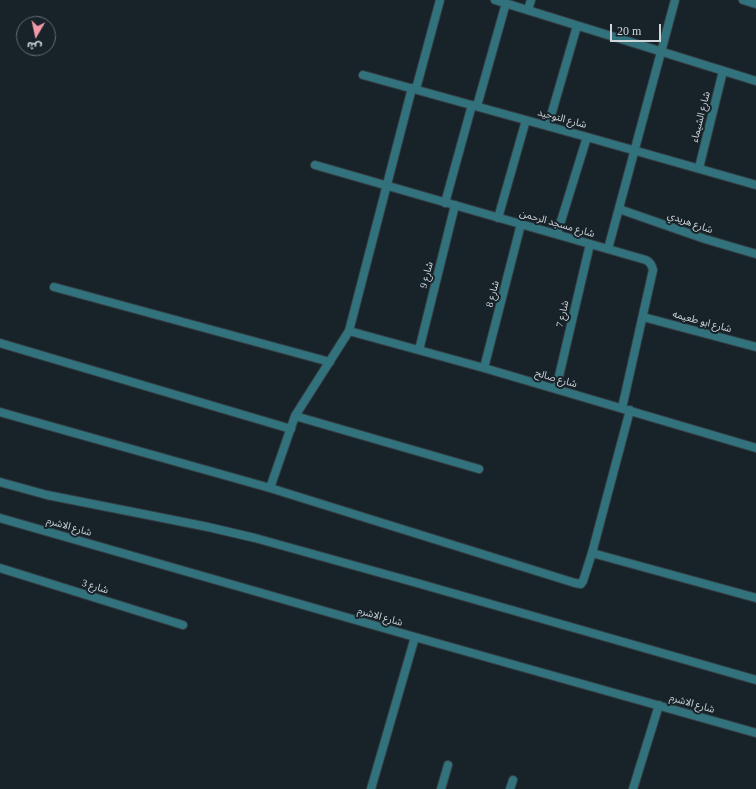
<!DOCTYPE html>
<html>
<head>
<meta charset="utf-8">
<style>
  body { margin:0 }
  #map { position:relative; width:756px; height:789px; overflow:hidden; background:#172229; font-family:"Times New Roman","Noto Sans Arabic",serif }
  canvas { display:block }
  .north { position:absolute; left:16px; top:16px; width:40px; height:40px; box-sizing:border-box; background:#172229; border:1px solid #616a70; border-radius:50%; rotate:189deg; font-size:11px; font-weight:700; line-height:16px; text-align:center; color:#cfd7db }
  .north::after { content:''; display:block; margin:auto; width:14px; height:18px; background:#f39aa8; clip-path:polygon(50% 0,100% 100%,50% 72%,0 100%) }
  .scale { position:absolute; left:610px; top:24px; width:51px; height:18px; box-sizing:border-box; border:2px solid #cfd7db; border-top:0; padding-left:5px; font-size:12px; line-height:14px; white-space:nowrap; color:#cfd7db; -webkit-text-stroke:3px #172229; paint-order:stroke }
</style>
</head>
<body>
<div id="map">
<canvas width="756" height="789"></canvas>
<div class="north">ش</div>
<div class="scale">20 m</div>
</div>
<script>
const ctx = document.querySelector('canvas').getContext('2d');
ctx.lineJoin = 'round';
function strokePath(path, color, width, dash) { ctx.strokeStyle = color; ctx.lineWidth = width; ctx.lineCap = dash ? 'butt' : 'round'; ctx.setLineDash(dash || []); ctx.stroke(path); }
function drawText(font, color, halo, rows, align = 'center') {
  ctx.font = font + ' "Times New Roman","Noto Sans Arabic",serif'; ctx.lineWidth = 4; ctx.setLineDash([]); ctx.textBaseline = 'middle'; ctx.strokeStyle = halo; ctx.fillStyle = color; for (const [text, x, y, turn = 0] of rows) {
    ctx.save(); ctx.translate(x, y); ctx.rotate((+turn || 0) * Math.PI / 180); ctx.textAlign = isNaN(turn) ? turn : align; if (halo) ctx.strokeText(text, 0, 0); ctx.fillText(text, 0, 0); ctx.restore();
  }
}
const minor = new Path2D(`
  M495,0L756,81
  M743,0L756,4
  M528,10L531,0
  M363,75L587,137L756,185
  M416,89L440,0
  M477,106L506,3
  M548,126L577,26
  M315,165L646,260C650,262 652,265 653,270L622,408
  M699,168L723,71
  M445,203L472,105
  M619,209L705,239L756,254
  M498,218L526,120
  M557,234L587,137
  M608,249L675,0
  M54,287L330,362
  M643,317L756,347
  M349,331L484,368L756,448
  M0,343L291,429
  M419,350L455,205
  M484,368L521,224
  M556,389L590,244
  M0,412L270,488L295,416L349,331L412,88
  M295,416L479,469
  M0,482L47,495L153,516L208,527L255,538L417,583L756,680
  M270,488L575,583L581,584L583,581L592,553L630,410
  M0,518L415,637L756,733
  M592,553L756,598
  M0,568L183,625
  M371,789L415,637
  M441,789L448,765
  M510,789L513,780
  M633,789L659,705`);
const streetNames = [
  ["شارع الشيماء",701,117,-76],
  ["شارع التوحيد",562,119,15],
  ["شارع هريدي",690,223,19],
  ["شارع مسجد الرحمن",557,224,16],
  ["شارع 9",427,275,-76],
  ["شارع 8",493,294,-76],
  ["شارع 7",563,314,-77],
  ["شارع ابو طعيمه",702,322,15],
  ["شارع صالح",556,379,16],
  ["شارع الاشرم",69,527,16],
  ["شارع 3",95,587,17],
  ["شارع الاشرم",380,617,16],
  ["شارع الاشرم",692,704,16]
];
strokePath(minor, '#343f45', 10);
strokePath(minor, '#31727d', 8);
drawText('10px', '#cfd7db', '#172229', streetNames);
</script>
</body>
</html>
